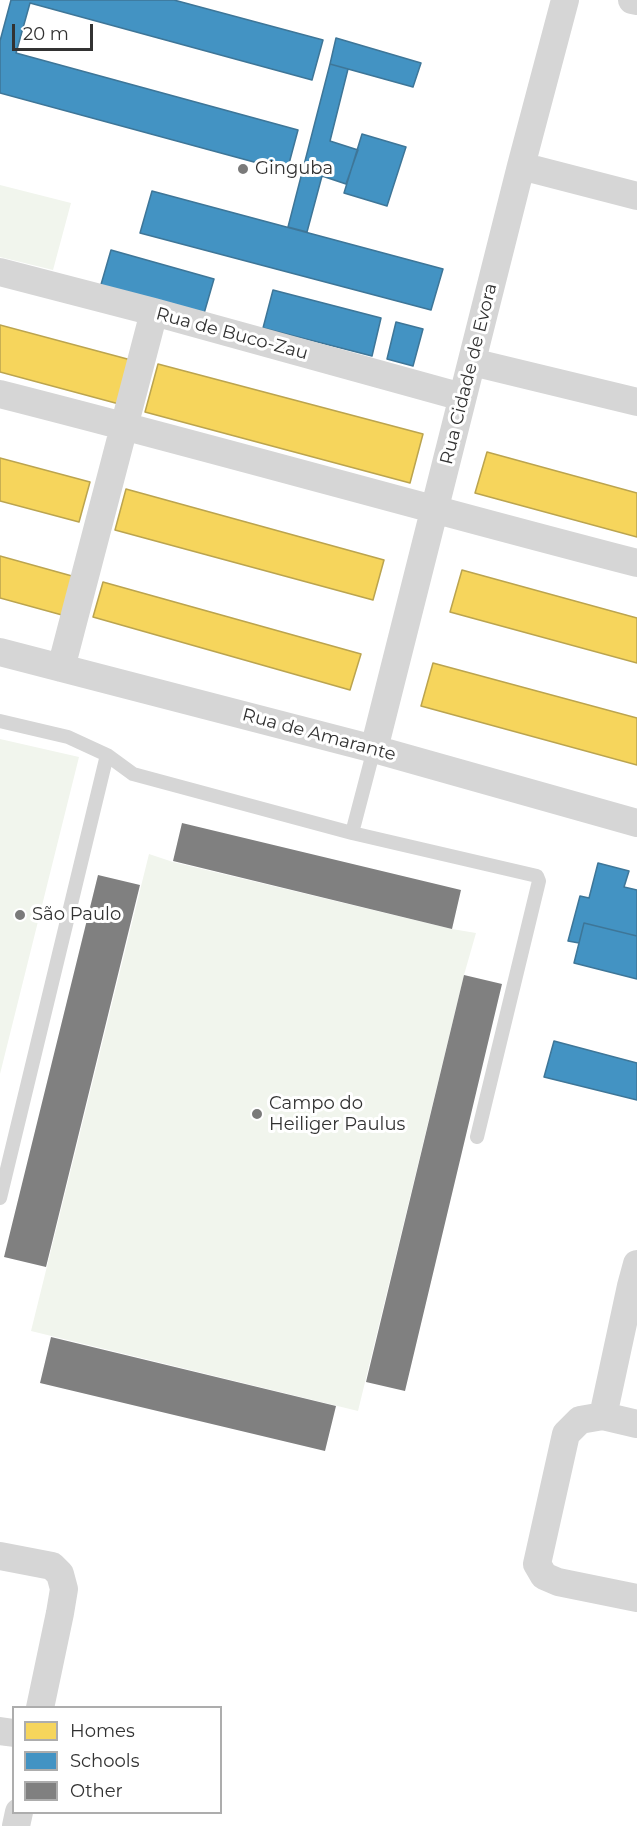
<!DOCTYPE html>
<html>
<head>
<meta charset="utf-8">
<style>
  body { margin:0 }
  #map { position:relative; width:637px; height:1826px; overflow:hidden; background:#fff; font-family:Montserrat,sans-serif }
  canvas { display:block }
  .legend { position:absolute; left:12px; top:1706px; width:210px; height:108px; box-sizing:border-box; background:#fff; border:2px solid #adadad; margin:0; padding:8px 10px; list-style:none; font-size:18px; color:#323232 }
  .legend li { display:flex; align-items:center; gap:12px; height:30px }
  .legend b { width:30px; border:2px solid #adadad }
  .scale { position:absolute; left:12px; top:24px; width:81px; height:27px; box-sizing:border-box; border:3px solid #323232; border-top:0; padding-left:8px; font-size:18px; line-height:21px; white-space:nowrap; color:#323232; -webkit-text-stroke:4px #fff; paint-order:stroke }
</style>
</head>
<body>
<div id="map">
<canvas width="637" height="1826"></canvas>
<ul class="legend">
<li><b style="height:16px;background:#f6d55c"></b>Homes</li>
<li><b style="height:16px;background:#4393c3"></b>Schools</li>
<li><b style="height:16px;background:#808080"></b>Other</li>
</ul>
<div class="scale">20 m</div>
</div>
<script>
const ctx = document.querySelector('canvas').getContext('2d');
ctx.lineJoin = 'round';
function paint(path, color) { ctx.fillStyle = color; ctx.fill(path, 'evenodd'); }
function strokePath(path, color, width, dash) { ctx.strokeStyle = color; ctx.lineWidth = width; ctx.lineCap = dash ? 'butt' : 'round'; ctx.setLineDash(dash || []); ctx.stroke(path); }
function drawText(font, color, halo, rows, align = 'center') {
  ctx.font = font + ' Montserrat,sans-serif'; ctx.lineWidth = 6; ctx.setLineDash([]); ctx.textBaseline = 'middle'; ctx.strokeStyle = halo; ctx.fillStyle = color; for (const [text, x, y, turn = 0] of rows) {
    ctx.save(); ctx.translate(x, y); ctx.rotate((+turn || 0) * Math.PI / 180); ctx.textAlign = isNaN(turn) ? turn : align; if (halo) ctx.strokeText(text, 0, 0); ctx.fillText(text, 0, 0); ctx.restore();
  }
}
const green = new Path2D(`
  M0,185L71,203L53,270L0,257Z
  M0,739L79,757L0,1074Z
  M149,854L173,862L452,929L476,933L464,975L358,1411L31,1331Z`);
const homes = new Path2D(`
  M0,325L131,360L119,404L0,372Z
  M158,364L423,434L410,483L145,412Z
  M487,452L637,493V537L475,493Z
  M0,458L90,482L79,522L0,501Z
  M126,489L384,560L373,600L115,530Z
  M0,556L72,576L62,615L0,598Z
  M462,570L637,618V663L450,612Z
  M103,582L361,654L350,690L93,617Z
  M433,663L637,718V765L421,706Z`);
const schools = new Path2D(`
  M11,0H174L323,40L312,80L30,3L16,53L298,130L287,171L0,93V41Z
  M336,38L421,63L413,87L330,64Z
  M330,64L348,69L330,141L358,150L346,184L322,176L307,232L288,227Z
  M362,134L406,147L387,206L344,193Z
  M152,191L443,269L431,310L140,233Z
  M111,250L214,279L203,317L100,288Z
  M273,290L381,318L372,356L263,328Z
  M396,322L423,329L413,366L387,359Z
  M598,863L629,871L624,887L637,890V936L584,923L579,943L568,941L580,896L589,898Z
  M584,923L637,936V979L574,963Z
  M554,1041L637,1063V1100L544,1077Z`);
const building = new Path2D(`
  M182,823L461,890L452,929L173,861Z
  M98,875L140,885L46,1267L4,1257Z
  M464,975L502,984L405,1391L366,1382Z
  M51,1337L336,1406L325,1451L40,1383Z`);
const lane = new Path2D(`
  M0,721L68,737L107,755L133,774L352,833L537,876L539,881L477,1137
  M352,833L374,749
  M0,1198L107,755`);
const street = new Path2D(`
  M632,0L637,1
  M521,166L637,196
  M0,272L154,312L462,397
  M472,362L637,402
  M0,394C213,448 424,508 637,563
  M0,652L374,749L637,823
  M61,668L154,312
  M374,749L521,166L565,0
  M603,1416L631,1286L637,1264
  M637,1424L603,1416L580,1420L566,1434L537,1564L544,1576L558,1582L637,1598
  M0,1556L52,1566L60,1574L64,1589L60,1613L40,1708
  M0,1731L14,1733
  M16,1826L19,1812`);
const markers = [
  [243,169,6,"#7a7a7a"],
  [20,915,6,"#7a7a7a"],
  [257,1114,6,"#7a7a7a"]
];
const poiNames = [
  ["Ginguba",255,169],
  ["São Paulo",32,915],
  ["Campo do",269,1104],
  ["Heiliger Paulus",269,1125]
];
const streetNames = [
  ["Rua de Buco-Zau",232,334,15],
  ["Rua Cidade de Evora",469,374,-76],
  ["Rua de Amarante",319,735,15]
];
paint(green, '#f1f5ed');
paint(homes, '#f6d55c');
strokePath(homes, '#bba44f', 1.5);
paint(schools, '#4393c3');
strokePath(schools, '#3e7698', 1.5);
paint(building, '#808080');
strokePath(lane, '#d6d6d6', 14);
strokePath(street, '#d6d6d6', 28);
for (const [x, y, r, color] of markers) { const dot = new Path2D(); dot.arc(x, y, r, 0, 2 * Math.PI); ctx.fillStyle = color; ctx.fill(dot); strokePath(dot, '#fff', 2); }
drawText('18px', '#323232', '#fff', poiNames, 'left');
drawText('18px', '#323232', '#fff', streetNames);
</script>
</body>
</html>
